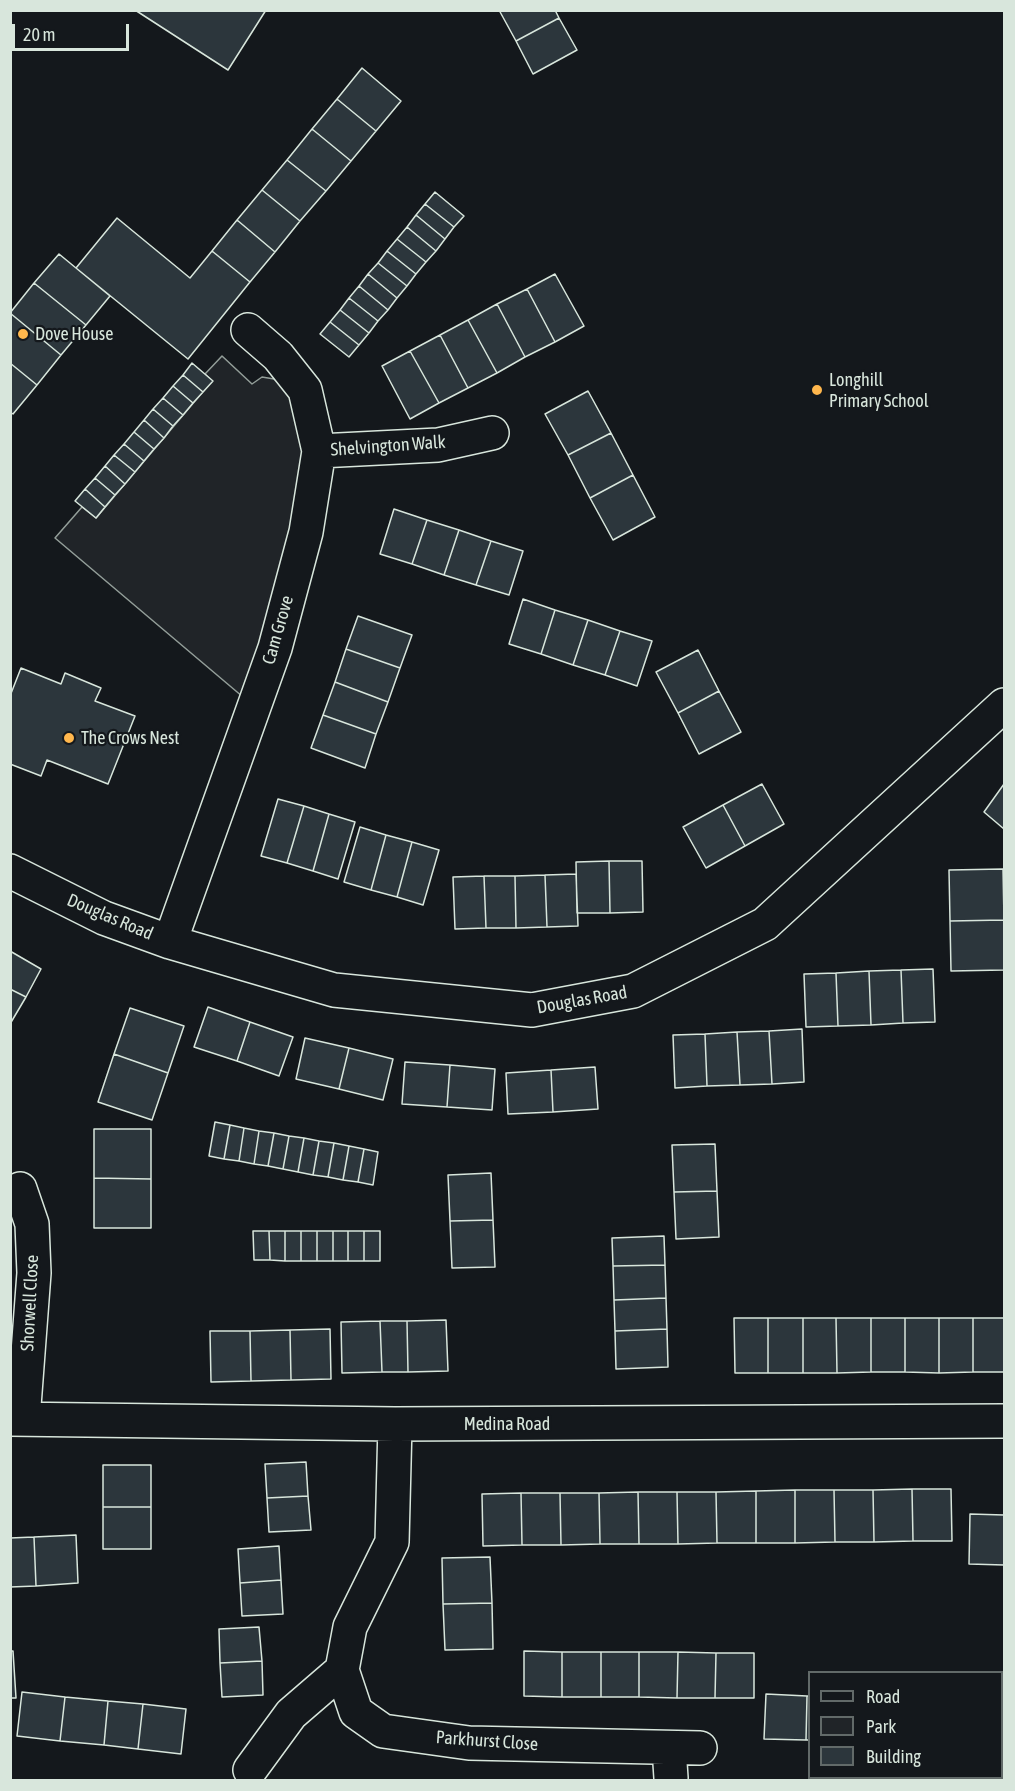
<!DOCTYPE html>
<html>
<head>
<meta charset="utf-8">
<style>
  body { margin:0 }
  #map { position:relative; width:1015px; height:1791px; overflow:hidden; background:#14181c; font-family:"Asap Condensed",sans-serif }
  canvas { display:block }
  .frame { position:absolute; inset:0; border:12px solid #d8e6dc; pointer-events:none }
  .legend { position:absolute; left:808px; top:1671px; width:195px; height:108px; box-sizing:border-box; background:#14181c; border:2px solid #626a69; margin:0; padding:8px 10px; list-style:none; font-size:18px; color:#d8e6dc }
  .legend li { display:flex; align-items:center; gap:12px; height:30px }
  .legend b { width:30px; border:2px solid #626a69 }
  .scale { position:absolute; left:12px; top:24px; width:117px; height:27px; box-sizing:border-box; border:3px solid #d8e6dc; border-top:0; padding-left:8px; font-size:18px; line-height:21px; white-space:nowrap; color:#d8e6dc; -webkit-text-stroke:4px #14181c; paint-order:stroke }
</style>
</head>
<body>
<div id="map">
<canvas width="1015" height="1791"></canvas>
<div class="frame"></div>
<ul class="legend">
<li><b style="height:8px;background:#14181c"></b>Road</li>
<li><b style="height:16px;background:#202428"></b>Park</li>
<li><b style="height:16px;background:#2c363c"></b>Building</li>
</ul>
<div class="scale">20 m</div>
</div>
<script>
const ctx = document.querySelector('canvas').getContext('2d');
ctx.lineJoin = 'round';
function paint(path, color) { ctx.fillStyle = color; ctx.fill(path, 'evenodd'); }
function strokePath(path, color, width, dash) { ctx.strokeStyle = color; ctx.lineWidth = width; ctx.lineCap = dash ? 'butt' : 'round'; ctx.setLineDash(dash || []); ctx.stroke(path); }
function drawText(font, color, halo, rows, align = 'center') {
  ctx.font = font + ' "Asap Condensed",sans-serif'; ctx.lineWidth = 4.5; ctx.setLineDash([]); ctx.textBaseline = 'middle'; ctx.strokeStyle = halo; ctx.fillStyle = color; for (const [text, x, y, turn = 0] of rows) {
    ctx.save(); ctx.translate(x, y); ctx.rotate((+turn || 0) * Math.PI / 180); ctx.textAlign = isNaN(turn) ? turn : align; if (halo) ctx.strokeText(text, 0, 0); ctx.fillText(text, 0, 0); ctx.restore();
  }
}
const green = new Path2D(`
  M222,356L252,384L262,377L274,379L286,386L296,405L307,462L301,513L243,697L55,538L82,507L96,518L212,381L205,374Z`);
const building = new Path2D(`
  M135,10H266L228,70Z
  M499,10H555L559,18L516,41Z
  M559,18L577,50L533,74L516,41Z
  M362,68L401,101L376,131L337,99Z
  M337,99L376,131L351,161L312,129Z
  M312,129L351,161L326,191L287,160Z
  M287,160L326,191L300,221L262,190Z
  M262,190L300,221L275,252L237,220Z
  M435,192L464,216L454,227L425,204Z
  M425,204L454,227L445,239L416,215Z
  M416,215L445,239L436,251L407,227Z
  M117,218L190,278L212,251L250,282L188,359L76,268Z
  M237,220L275,252L250,282L212,251Z
  M407,227L436,251L426,262L397,239Z
  M397,239L426,262L416,274L387,251Z
  M387,251L416,274L407,286L378,263Z
  M59,254L110,296L86,325L34,283Z
  M378,263L407,286L397,298L368,274Z
  M368,274L397,298L388,310L359,286Z
  M555,274L584,326L555,342L527,289Z
  M34,283L86,325L61,355L10,313Z
  M359,286L388,310L378,321L349,298Z
  M527,289L555,342L525,357L497,304Z
  M349,298L378,321L369,333L340,310Z
  M497,304L525,357L497,373L468,320Z
  M340,310L369,333L359,345L330,322Z
  M10,313L61,355L37,385L10,363Z
  M468,320L497,373L468,388L440,335Z
  M330,322L359,345L349,357L320,334Z
  M440,335L468,388L439,403L410,351Z
  M410,351L439,403L410,419L382,366Z
  M10,363L37,385L13,414L10,412Z
  M192,363L213,381L203,392L183,375Z
  M183,375L203,392L193,403L173,386Z
  M173,386L193,403L183,415L163,398Z
  M588,391L611,433L568,455L545,414Z
  M163,398L183,415L173,426L153,409Z
  M153,409L173,426L164,438L144,420Z
  M144,420L164,438L154,449L134,432Z
  M134,432L154,449L144,461L124,444Z
  M611,433L633,475L590,498L568,455Z
  M124,444L144,461L135,472L114,455Z
  M114,455L135,472L125,484L105,466Z
  M105,466L125,484L115,495L95,478Z
  M633,475L655,517L613,540L590,498Z
  M95,478L115,495L105,507L85,489Z
  M85,489L105,507L96,518L75,501Z
  M394,509L427,520L412,564L380,554Z
  M427,520L459,530L444,575L412,564Z
  M459,530L491,541L476,585L444,575Z
  M491,541L523,551L509,595L476,585Z
  M523,599L555,610L541,654L509,644Z
  M555,610L588,620L573,665L541,654Z
  M358,616L412,635L400,668L346,649Z
  M588,620L620,631L605,675L573,665Z
  M620,631L652,641L637,686L605,675Z
  M346,649L400,668L388,702L335,682Z
  M698,650L719,691L678,713L656,672Z
  M21,668L61,684L65,673L101,688L95,701L135,716L108,784L47,760L41,776L10,764V696Z
  M335,682L388,702L376,734L323,715Z
  M719,691L741,732L699,754L678,713Z
  M323,715L376,734L365,768L311,748Z
  M762,784L784,824L745,846L723,805Z
  M1004,784V829L984,812Z
  M278,799L304,806L287,863L261,856Z
  M723,805L745,846L706,868L683,827Z
  M304,806L329,814L313,871L287,863Z
  M329,814L355,822L338,879L313,871Z
  M360,827L386,835L371,890L344,882Z
  M386,835L412,842L397,897L371,890Z
  M412,842L439,850L423,905L397,897Z
  M609,861H642L643,912L610,913Z
  M609,861L610,913H577L576,862Z
  M1003,869L1004,920L950,921L949,870Z
  M576,874L578,926L547,927L545,875Z
  M545,875L547,927L516,928L515,876Z
  M484,876H515L516,928H486Z
  M484,876L486,928L455,929L453,877Z
  M1004,920V970L951,971L950,921Z
  M10,951L41,969L26,997L10,989Z
  M933,969L935,1022L903,1023L901,970Z
  M901,970L903,1023L871,1025L869,971Z
  M869,971L871,1025L838,1026L836,973Z
  M836,973L838,1026L806,1027L804,974Z
  M10,989L26,997L10,1024Z
  M208,1007L250,1022L237,1061L194,1047Z
  M130,1008L184,1026L168,1073L114,1054Z
  M250,1022L293,1037L279,1076L237,1061Z
  M802,1029L804,1082L772,1084L769,1031Z
  M769,1031L772,1084L740,1085L737,1032Z
  M737,1032L740,1085L707,1086L705,1034Z
  M705,1034L707,1086L675,1088L673,1035Z
  M305,1038L349,1048L339,1089L296,1079Z
  M349,1048L393,1059L383,1100L339,1089Z
  M114,1054L168,1073L152,1120L98,1102Z
  M405,1062L450,1065L447,1107L402,1104Z
  M450,1065L495,1069L492,1110L447,1107Z
  M595,1067L598,1109L553,1112L551,1070Z
  M551,1070L553,1112L508,1114L506,1073Z
  M215,1122L230,1125L224,1159L209,1156Z
  M230,1125L244,1128L239,1161L224,1159Z
  M244,1128L259,1131L254,1164L239,1161Z
  M94,1129H151V1179L94,1178Z
  M259,1131L274,1133L268,1166L254,1164Z
  M274,1133L289,1136L283,1169L268,1166Z
  M289,1136L304,1138L298,1172L283,1169Z
  M304,1138L319,1141L313,1175L298,1172Z
  M319,1141L334,1143L328,1177L313,1175Z
  M334,1143L349,1146L343,1180L328,1177Z
  M715,1144L717,1191L674,1192L672,1145Z
  M349,1146L364,1149L358,1182L343,1180Z
  M364,1149L378,1152L373,1185L358,1182Z
  M491,1173L493,1220L450,1221L448,1175Z
  M94,1178L151,1179V1228H94Z
  M717,1191L719,1237L676,1239L674,1192Z
  M493,1220L495,1267L452,1268L450,1221Z
  M253,1231H269L270,1260H254Z
  M269,1231H285V1261L270,1260Z
  M285,1231H301V1261H285Z
  M301,1231H317V1261H301Z
  M317,1231H333V1261H317Z
  M333,1231H348V1261H333Z
  M348,1231H364V1261H348Z
  M364,1231H380V1261H364Z
  M664,1236L665,1265L613,1266L612,1238Z
  M665,1265L666,1298L614,1300L613,1266Z
  M666,1298L667,1329L615,1331L614,1300Z
  M734,1318H768V1373H735Z
  M768,1318H803V1373H768Z
  M803,1318H836L837,1373H803Z
  M836,1318H871V1372L837,1373Z
  M871,1318H905V1372H871Z
  M905,1318H939V1373L905,1372Z
  M939,1318H973V1372L939,1373Z
  M973,1318H1004V1372H973Z
  M446,1320L448,1371L408,1372L407,1321Z
  M380,1321L382,1372L342,1373L341,1322Z
  M380,1321H407L408,1372H382Z
  M330,1329L331,1379L291,1380L290,1330Z
  M667,1329L668,1367L616,1369L615,1331Z
  M290,1330L291,1380L251,1381L250,1331Z
  M210,1331H250L251,1381L211,1382Z
  M306,1462L308,1496L267,1498L265,1464Z
  M103,1465H151V1507H103Z
  M912,1489H951L952,1541H913Z
  M912,1489L913,1541L874,1542L873,1490Z
  M795,1490H834L835,1542L795,1543Z
  M795,1490V1543H756V1491Z
  M834,1490H873L874,1542H835Z
  M756,1491V1543H717L716,1492Z
  M638,1492L639,1544H600L599,1493Z
  M638,1492H677L678,1544H639Z
  M677,1492H716L717,1543L678,1544Z
  M521,1493H560L561,1545H522Z
  M521,1493L522,1545L483,1546L482,1494Z
  M560,1493H599L600,1544L561,1545Z
  M308,1496L311,1530L269,1532L267,1498Z
  M103,1507H151V1549H103Z
  M970,1514L1004,1515V1565L969,1564Z
  M76,1535L78,1583L36,1586L34,1537Z
  M34,1537L36,1586L10,1587V1538Z
  M279,1546L281,1580L240,1583L238,1549Z
  M490,1557L492,1603L443,1604L442,1558Z
  M281,1580L283,1614L242,1616L240,1583Z
  M492,1603L493,1649L445,1650L443,1604Z
  M259,1627L262,1661L220,1663L219,1629Z
  M10,1651H13L16,1698H10Z
  M524,1651L562,1652V1697L524,1696Z
  M562,1652H601V1697H562Z
  M601,1652H639V1697H601Z
  M639,1652H678L677,1698L639,1697Z
  M678,1652L716,1653L715,1698H677Z
  M716,1653H754V1698H715Z
  M262,1661L263,1695L222,1697L220,1663Z
  M1002,1673L1004,1674V1726H1002Z
  M22,1692L65,1697L60,1741L17,1736Z
  M766,1694L807,1696L806,1740L764,1739Z
  M807,1696H810V1740H806Z
  M65,1697L108,1701L104,1745L60,1741Z
  M108,1701L143,1704L138,1749L104,1745Z
  M143,1704L186,1709L181,1754L138,1749Z`);
const minor = new Path2D(`
  M319,451L438,445L492,433
  M10,871L104,918L170,942L334,990L532,1010L633,991L765,924L1004,705
  M170,942L275,648L306,532L319,451L305,390L278,356L248,330
  M20,1189L32,1224L34,1273L23,1419
  M10,1419L395,1424L1004,1421
  M395,1424L392,1542L350,1627L342,1670L356,1712L383,1731L469,1743L700,1748
  M669,1748L671,1778
  M250,1770L291,1714L342,1670`);
const markers = [
  [23,334,6,"#ffb74d"],
  [817,390,6,"#ffb74d"],
  [69,738,6,"#ffb74d"]
];
const poiNames = [
  ["Dove House",35,334],
  ["Longhill",829,380],
  ["Primary School",829,401],
  ["The Crows Nest",81,738]
];
const streetNames = [
  ["Shelvington Walk",388,446,-4],
  ["Cam Grove",278,630,-74],
  ["Douglas Road",110,917,23],
  ["Douglas Road",582,1000,-10],
  ["Shorwell Close",30,1303,-87],
  ["Medina Road",507,1424],
  ["Parkhurst Close",487,1741,4]
];
paint(green, '#202428');
strokePath(green, '#939e99', 1.5);
paint(building, '#2c363c');
strokePath(building, '#d8e6dc', 1.5);
strokePath(minor, '#d8e6dc', 36);
strokePath(minor, '#14181c', 33);
for (const [x, y, r, color] of markers) { const dot = new Path2D(); dot.arc(x, y, r, 0, 2 * Math.PI); ctx.fillStyle = color; ctx.fill(dot); strokePath(dot, '#14181c', 2); }
drawText('18px', '#d8e6dc', '#14181c', poiNames, 'left');
drawText('18px', '#d8e6dc', '#14181c', streetNames);
</script>
</body>
</html>
